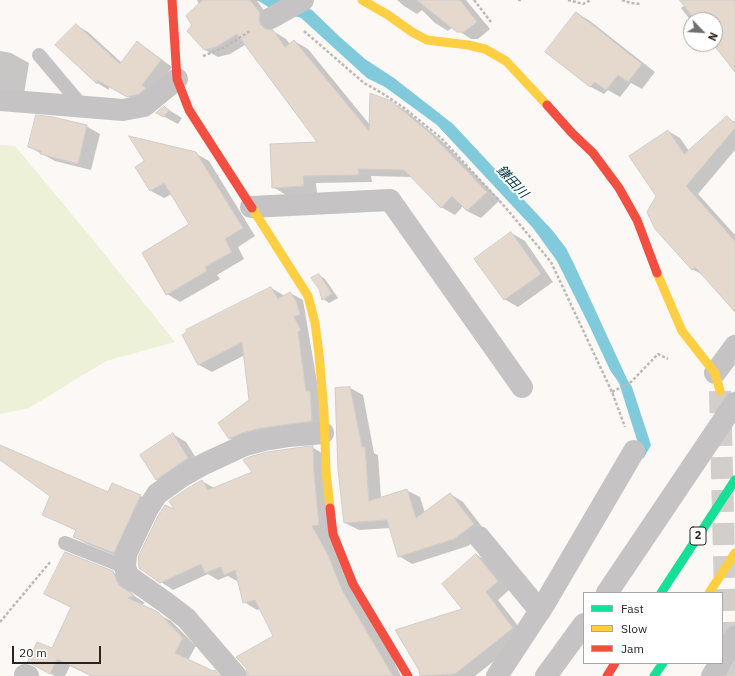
<!DOCTYPE html>
<html>
<head>
<meta charset="utf-8">
<style>
  body { margin:0 }
  #map { position:relative; width:735px; height:676px; overflow:hidden; background:#fbf8f6; font-family:"IBM Plex Sans",sans-serif }
  canvas { display:block }
  .legend { position:absolute; left:583px; top:592px; width:140px; height:72px; box-sizing:border-box; background:#fff; border:1px solid #a9a7a6; margin:0; padding:5px 7px; list-style:none; font-size:12px; color:#272421 }
  .legend li { display:flex; align-items:center; gap:8px; height:20px }
  .legend b { width:20px; border:1px solid #a9a7a6 }
  .north { position:absolute; left:683px; top:12px; width:40px; height:40px; box-sizing:border-box; background:#fff; border:1px solid #a9a7a6; border-radius:50%; rotate:115deg; font-size:11px; font-weight:700; line-height:16px; text-align:center; color:#272421 }
  .north::after { content:''; display:block; margin:auto; width:14px; height:18px; background:#716e6c; clip-path:polygon(50% 0,100% 100%,50% 72%,0 100%) }
  .scale { position:absolute; left:12px; top:646px; width:89px; height:18px; box-sizing:border-box; border:2px solid #272421; border-top:0; padding-left:5px; font-size:12px; line-height:14px; white-space:nowrap; color:#272421; -webkit-text-stroke:3px #fff; paint-order:stroke }
</style>
</head>
<body>
<div id="map">
<canvas width="735" height="676"></canvas>
<ul class="legend">
<li><b style="height:5px;background:#16e098"></b>Fast</li>
<li><b style="height:5px;background:#ffcf43"></b>Slow</li>
<li><b style="height:5px;background:#f24e42"></b>Jam</li>
</ul>
<div class="north">N</div>
<div class="scale">20 m</div>
</div>
<script>
const ctx = document.querySelector('canvas').getContext('2d');
ctx.lineJoin = 'round';
function paint(path, color) { ctx.fillStyle = color; ctx.fill(path, 'evenodd'); }
function strokePath(path, color, width, dash) { ctx.strokeStyle = color; ctx.lineWidth = width; ctx.lineCap = dash ? 'butt' : 'round'; ctx.setLineDash(dash || []); ctx.stroke(path); }
function drawText(font, color, halo, rows, align = 'center') {
  ctx.font = font + ' "IBM Plex Sans","Noto Sans JP",sans-serif'; ctx.lineWidth = 4; ctx.setLineDash([]); ctx.textBaseline = 'middle'; ctx.strokeStyle = halo; ctx.fillStyle = color; for (const [text, x, y, turn = 0] of rows) {
    ctx.save(); ctx.translate(x, y); ctx.rotate((+turn || 0) * Math.PI / 180); ctx.textAlign = isNaN(turn) ? turn : align; if (halo) ctx.strokeText(text, 0, 0); ctx.fillText(text, 0, 0); ctx.restore();
  }
}
const green = new Path2D(`
  M0,145L15,146L94,241L175,342L106,361L29,408L0,414Z`);
const water = new Path2D(`
  M257,0H287L312,10L340,37L365,59L394,78L453,124L552,230L566,248L574,264L627,379L632,387L651,445L643,459L619,383L610,370L589,325L557,261L533,228L437,125L385,87L367,78L301,18L270,8Z`);
const shadow = new Path2D(`
  M197,0H259L257,1L273,22L272,26L273,31L286,39L290,44L294,41L308,49L370,125L391,102L405,110L443,142L500,200L481,218L467,211L463,206L455,215L441,207L412,177L371,176L372,182L316,183L317,193L286,195L273,187L319,143L245,45L230,54L218,57L205,50L194,25L199,5Z
  M397,0H466L490,29L478,39H471L453,27L448,31L435,23L422,10L417,14L404,6Z
  M692,0H735V55L715,33V20L691,21L681,8Z
  M577,13L590,21L655,72L642,89L631,83L620,97L608,90L604,94L591,87L546,52Z
  M76,25L88,32L122,63L138,43L149,50L172,67L153,92L139,103L109,86V90L97,83L57,45Z
  M0,51L11,53L29,63L24,94L0,89Z
  M164,107L182,118L178,124L157,113Z
  M727,118L735,122V150L698,194L735,235V307L703,275L692,269L657,196L668,131L680,138L689,151Z
  M86,126L100,134L91,170L55,161L29,147Z
  M195,153L209,161L255,236L238,247L244,259L217,275L220,279L180,302L167,294L190,225L172,194L164,198L151,191Z
  M511,233L525,241L553,282L518,307L504,299Z
  M319,275L325,279L338,298L329,303L323,299Z
  M271,288L285,296L290,293L303,300L325,429L243,446L230,438L250,400L245,355L212,372L199,365L183,335Z
  M350,388L363,395L374,453L378,455L381,498L406,490L420,497L425,513L450,494L463,502L486,532L468,546L412,564L399,556L390,528L359,530L345,523Z
  M173,434L186,442L201,466L170,487L156,479Z
  M0,446L108,493L112,484L141,496L154,503L127,560L87,544L74,537L77,531L43,515L52,496L0,459Z
  M312,447L325,455L332,532L401,676H258L275,636L260,609L257,610L244,602L239,581H237L228,576L218,580L208,574L173,590L161,582L177,511L202,481L214,488Z
  M477,555L490,563L510,589L498,600L526,636L475,676H421L420,669L464,609Z
  M113,572L126,580L129,588L133,595L145,603L141,605L171,621L196,646L188,660L222,676H91L70,666L65,676H55L29,663L52,650L72,608L45,594Z`);
const building = new Path2D(`
  M203,0H250L260,13L259,18L260,24L265,29L273,30L285,47L294,40L369,131L370,93L391,101L430,133L487,192L467,211L452,196L441,208L404,170L358,169L359,175L303,176L304,186L272,188L270,144L317,142L237,34L216,47L204,50L187,31L192,25L186,16Z
  M417,0H460L477,22L464,32H457Z
  M680,0H735V72L713,44H715V20H695Z
  M576,12L642,64L628,82L618,75L606,90L595,82L590,87L545,52Z
  M76,24L120,64L137,41L161,60L142,85L146,88L139,94L127,97L97,80V84L55,45Z
  M164,106L169,110L164,117L156,113Z
  M36,115L53,117L87,125L78,164L40,154L41,151L28,147Z
  M727,116L735,124V128L686,186L735,241V312L695,267L692,270L655,229L647,212L656,196L629,156L668,130L684,154Z
  M129,136L196,152L243,228L225,239L232,252L205,267L207,271L166,295L142,253L189,224L164,183L150,191L135,167L144,161Z
  M511,232L541,274L504,300L474,259Z
  M319,274L332,294L322,300L319,289L311,278Z
  M271,287L278,299L290,292L296,301L300,314L294,317L301,330L298,332L306,391H310L312,421L261,428L242,433L229,439L218,423L249,400L242,342L198,365L182,335L187,332L186,330Z
  M350,387L362,447H365L369,501L407,489L416,518L450,493L474,524L454,539L398,557L387,520L344,523L338,470L335,388Z
  M173,433L188,458L156,480L140,455Z
  M0,445L108,492L112,483L141,495L136,505L114,553L73,537L76,530L42,515L50,496L0,460Z
  M313,446L314,472L319,525L312,526L328,555L342,590L393,676H248L246,668L236,657L273,636L255,600L243,603L235,570L224,575L221,567L205,573L201,564L160,583L139,568L138,557L158,516L165,505L174,509L169,501L188,488L202,480L208,490L252,472L243,460L249,457L267,452Z
  M65,552L113,571L116,580L120,586L134,595L128,598L158,612L183,638L175,653L213,671L215,670L220,676H92L57,659L50,674L32,664L27,663L37,642L52,648L71,607L44,594Z
  M476,554L498,581L486,592L513,628L455,674L420,676L419,670L395,630L462,609L442,584Z`);
const secondaryTunnel = new Path2D(`
  M720,391L727,676`);
const path = new Path2D(`
  M474,0L491,22
  M518,0H521
  M568,0L583,4L591,0
  M622,0L631,3L640,4
  M304,31L364,83L382,93L404,108L441,138L506,208L551,262L612,392L625,427
  M203,56L225,47L250,31
  M612,392L631,382L658,354L668,359
  M0,622L51,561`);
const lane = new Path2D(`
  M39,55L82,106
  M65,543L125,567`);
const street = new Path2D(`
  M271,18L303,0
  M0,100L123,110L144,106L177,79
  M251,207L390,200L522,387
  M715,373L735,346
  M479,537L540,611
  M607,593L735,403
  M722,659L735,637
  M25,675L28,676
  M236,676L186,618L165,602L128,576L125,567L126,554L147,510L157,494L181,477L204,464L245,445L264,440L289,436L323,433
  M497,676L545,603L634,451
  M546,676L584,624
  M712,676L720,663`);
const fast = new Path2D(`
  M661,593L735,480
  M654,676L663,663`);
const slow = new Path2D(`
  M362,0L388,15L412,32L427,40L468,45L485,49L506,61L547,105
  M252,208L308,296L315,323L319,354L324,412L326,471L330,508
  M657,273L682,331L715,373L720,391
  M709,593L735,553`);
const jam = new Path2D(`
  M172,0L177,79L189,110L252,208
  M547,105L572,133L593,153L619,188L637,220L657,273
  M330,508L333,534L353,584L408,676
  M607,676L615,663`);
const shields = [
  [698,536,16]
];
const shieldNames = [
  ["2",698,536]
];
const waterNames = [
  ["鎌田川",512,182,47]
];
paint(green, '#edf1d7');
paint(water, '#80cadb');
paint(shadow, '#0003');
paint(building, '#e5d8cc');
strokePath(building, '#d0cdcb', 1);
strokePath(secondaryTunnel, '#d1cecb', 22, [22, 11]);
strokePath(path, '#bcbab9', 2.5, [3, 2]);
strokePath(lane, '#c5c3c3', 14);
strokePath(street, '#c5c3c3', 22);
strokePath(fast, '#16e098', 9);
strokePath(slow, '#ffcf43', 9);
strokePath(jam, '#f24e42', 9);
for (const [x, y, w] of shields) { const box = new Path2D(); box.roundRect(x - w / 2, y - 9, w, 18, 3); ctx.fillStyle = '#fff'; ctx.fill(box); strokePath(box, '#272421', 1); }
drawText('bold 11px', '#272421', null, shieldNames);
drawText('italic 13px', '#01353f', '#fff', waterNames);
</script>
</body>
</html>
